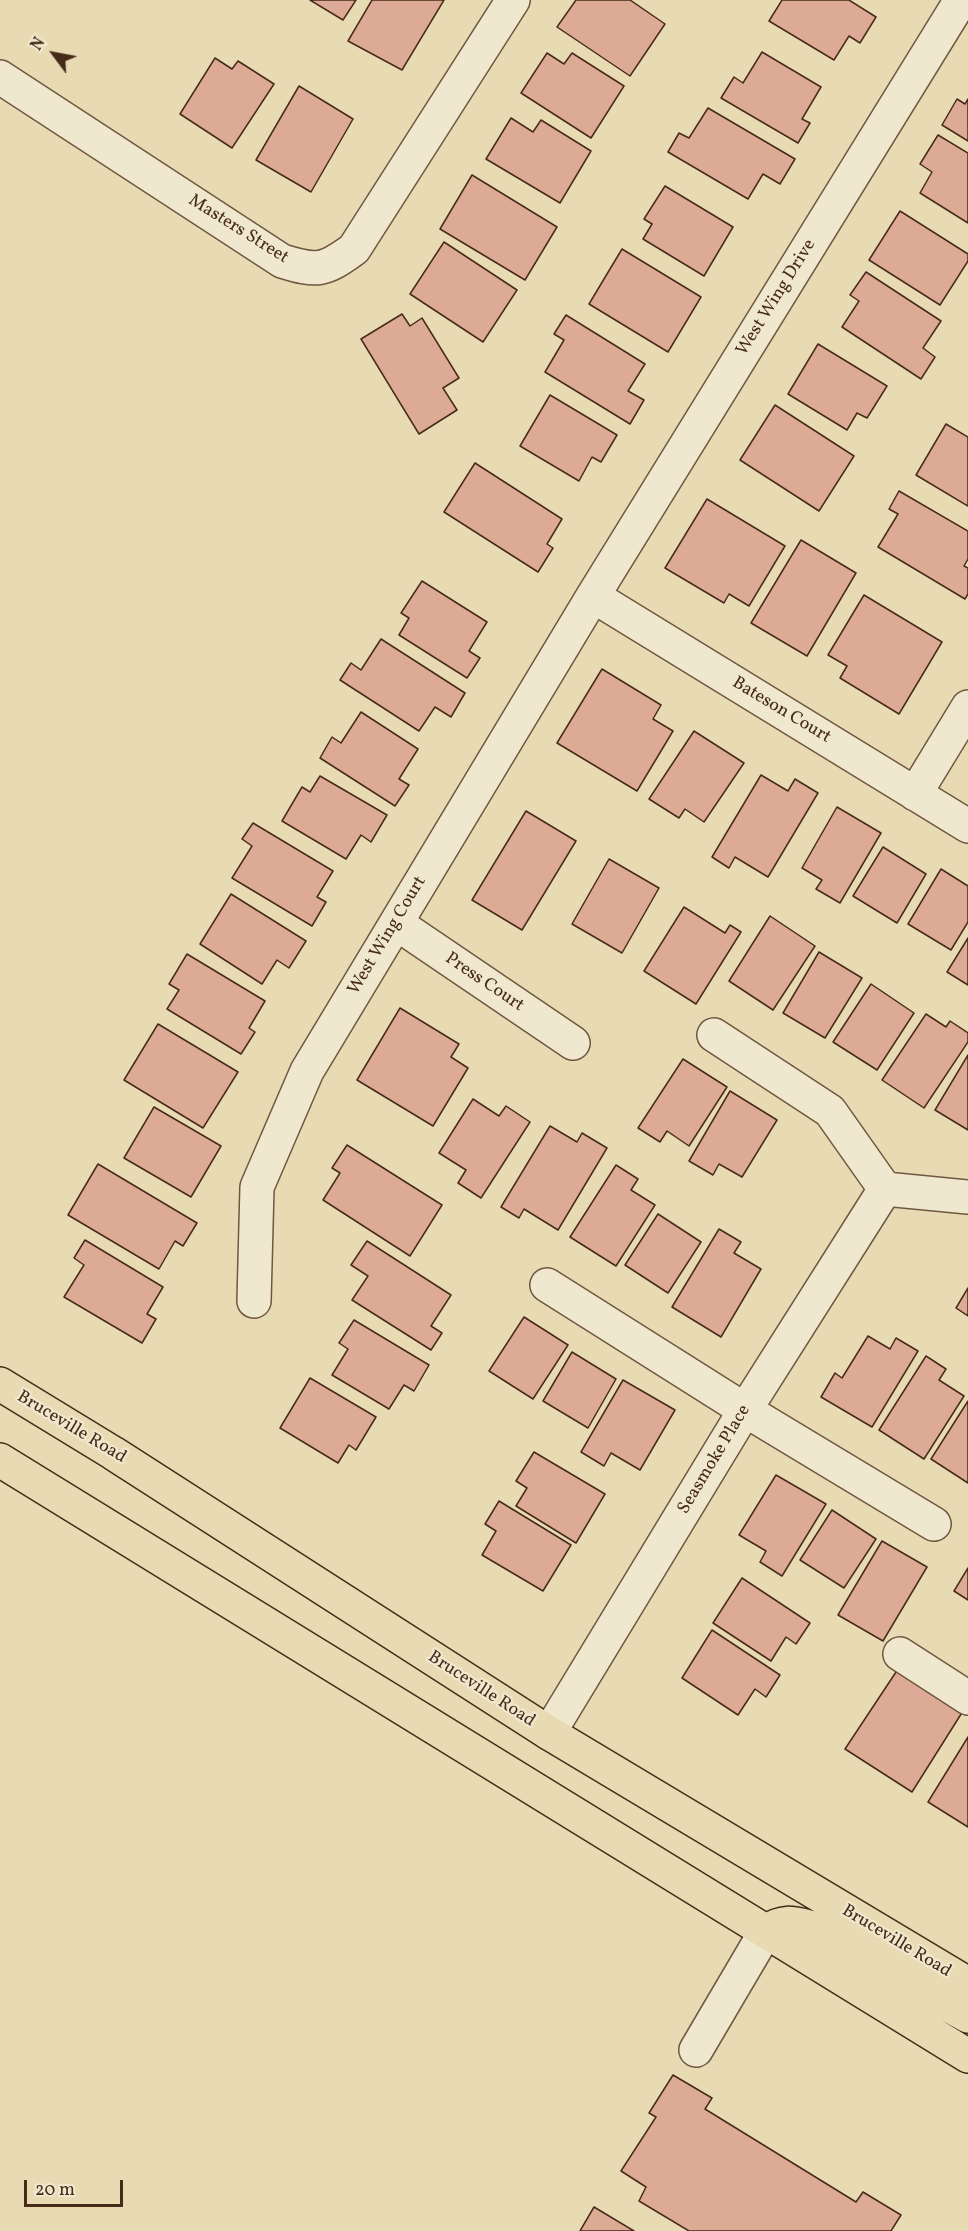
<!DOCTYPE html>
<html>
<head>
<meta charset="utf-8">
<style>
  body { margin:0 }
  #map { position:relative; width:968px; height:2231px; overflow:hidden; background:#e8dbb3; font-family:Vollkorn,serif }
  canvas { display:block }
  .north { position:absolute; left:24px; top:24px; width:60px; height:60px; -webkit-text-stroke:4px #f0e8ce; paint-order:stroke; rotate:302deg; font-size:16px; font-weight:700; line-height:24px; text-align:center; color:#472b1a }
  .north::after { content:''; display:block; margin:auto; width:21px; height:27px; background:#472b1a; clip-path:polygon(50% 0,100% 100%,50% 72%,0 100%) }
  .scale { position:absolute; left:24px; top:2180px; width:99px; height:27px; box-sizing:border-box; border:3px solid #472b1a; border-top:0; padding-left:8px; font-size:18px; line-height:21px; white-space:nowrap; color:#472b1a; -webkit-text-stroke:4px #f0e8ce; paint-order:stroke }
</style>
</head>
<body>
<div id="map">
<canvas width="968" height="2231"></canvas>
<div class="north">N</div>
<div class="scale">20 m</div>
</div>
<script>
const ctx = document.querySelector('canvas').getContext('2d');
ctx.lineJoin = 'round';
function paint(path, color) { ctx.fillStyle = color; ctx.fill(path, 'evenodd'); }
function strokePath(path, color, width, dash) { ctx.strokeStyle = color; ctx.lineWidth = width; ctx.lineCap = dash ? 'butt' : 'round'; ctx.setLineDash(dash || []); ctx.stroke(path); }
function drawText(font, color, halo, rows, align = 'center') {
  ctx.font = font + ' Vollkorn,serif'; ctx.lineWidth = 4.5; ctx.setLineDash([]); ctx.textBaseline = 'middle'; ctx.strokeStyle = halo; ctx.fillStyle = color; for (const [text, x, y, turn = 0] of rows) {
    ctx.save(); ctx.translate(x, y); ctx.rotate((+turn || 0) * Math.PI / 180); ctx.textAlign = isNaN(turn) ? turn : align; if (halo) ctx.strokeText(text, 0, 0); ctx.fillText(text, 0, 0); ctx.restore();
  }
}
const building = new Path2D(`
  M310,0H356L343,20Z
  M372,0H444L402,70L348,41Z
  M576,0H630L665,24L630,76L557,27Z
  M782,0H849L876,17L860,43L849,36L834,60L769,21Z
  M762,52L821,87L802,119L810,123L798,143L721,98L734,77L743,83Z
  M547,53L564,64L572,53L624,86L591,138L521,93Z
  M215,58L232,69L238,61L274,84L232,148L180,114Z
  M299,86L353,119L311,192L256,160Z
  M957,99L965,104L968,99V141L942,125Z
  M708,108L795,159L780,184L763,174L748,199L668,152L679,133L689,138Z
  M511,118L533,132L541,120L591,151L560,203L486,159Z
  M938,135L968,153V223L920,193L932,172L920,164Z
  M472,175L557,227L525,280L440,229Z
  M665,186L733,227L704,276L643,239L652,224L644,219Z
  M900,211L968,254V261L940,305L869,260Z
  M444,242L517,290L483,342L410,294Z
  M622,249L701,297L668,352L589,304Z
  M866,272L941,321L923,348L935,357L921,379L842,327L859,301L850,295Z
  M402,314L410,326L422,318L459,378L443,388L457,410L419,434L361,339Z
  M566,315L645,364L628,391L644,400L630,424L545,372L564,340L554,334Z
  M818,344L887,386L867,418L857,413L847,430L788,394Z
  M550,395L617,435L601,462L592,457L579,481L520,446Z
  M775,405L854,456L819,511L740,460Z
  M946,424L968,437V506L916,475Z
  M475,463L562,519L547,544L553,548L538,572L444,512Z
  M899,491L968,531V559L964,566L968,568V594L965,599L878,547L898,514L889,509Z
  M707,499L785,546L749,606L729,594L724,603L665,568Z
  M801,540L856,573L807,656L751,623Z
  M422,581L487,622L469,651L480,658L467,678L399,635L409,618L401,613Z
  M864,595L942,642L899,714L840,678L847,666L828,655Z
  M381,639L465,693L451,717L435,707L419,731L340,680L351,663L361,670Z
  M602,669L661,705L653,719L673,731L637,791L557,743Z
  M361,712L418,749L399,779L409,785L395,806L320,758L332,737L341,743Z
  M694,731L744,763L704,822L685,809L679,818L649,799Z
  M761,775L788,791L795,779L818,793L768,877L735,857L729,868L712,857Z
  M320,776L387,815L371,842L361,835L346,859L282,821L302,787L310,792Z
  M837,807L881,833L840,903L816,889L822,880L802,868Z
  M526,811L576,841L522,930L472,900Z
  M253,823L333,871L317,897L326,902L312,926L232,878L252,846L242,839Z
  M883,847L926,874L897,923L853,896Z
  M609,859L659,888L622,953L572,924Z
  M941,869L968,886V922L951,950L908,924Z
  M231,894L306,941L289,968L277,960L262,984L200,944Z
  M684,907L725,933L730,925L741,932L696,1004L644,971Z
  M770,916L815,946L773,1010L729,981Z
  M968,938V985L947,972Z
  M819,952L862,978L825,1038L783,1013Z
  M187,954L265,1001L249,1028L255,1032L241,1054L167,1009L179,990L169,984Z
  M871,984L914,1013L877,1070L833,1042Z
  M400,1008L459,1044L451,1057L468,1068L433,1126L357,1080Z
  M926,1014L946,1027L950,1021L968,1033V1042L924,1108L882,1080Z
  M158,1024L238,1072L203,1128L124,1080Z
  M968,1055V1130L935,1110Z
  M683,1059L727,1087L689,1146L667,1131L660,1142L638,1128Z
  M730,1091L777,1120L742,1177L719,1164L713,1175L689,1161Z
  M473,1099L499,1116L506,1106L530,1122L481,1198L458,1183L466,1170L439,1153Z
  M154,1107L221,1146L191,1197L124,1158Z
  M550,1126L577,1142L582,1133L607,1148L558,1230L524,1209L519,1218L501,1207Z
  M347,1145L442,1205L410,1256L323,1200L340,1173L332,1168Z
  M98,1164L197,1223L183,1246L175,1241L159,1269L68,1215Z
  M616,1165L638,1179L631,1190L655,1205L616,1266L570,1237Z
  M658,1214L701,1242L668,1293L625,1265Z
  M719,1229L741,1242L734,1253L761,1269L721,1337L672,1307Z
  M85,1240L163,1287L147,1314L156,1319L142,1343L64,1297L84,1265L74,1258Z
  M367,1241L451,1295L431,1326L442,1333L431,1350L352,1300L368,1276L351,1265Z
  M968,1288V1316L956,1308Z
  M524,1317L568,1345L533,1399L489,1371Z
  M354,1320L429,1365L414,1391L404,1385L389,1409L332,1375L348,1349L339,1343Z
  M868,1336L890,1349L896,1338L918,1351L872,1427L821,1397L835,1373L842,1378Z
  M572,1352L616,1379L588,1428L543,1401Z
  M926,1356L946,1369L939,1380L964,1396L924,1459L879,1430Z
  M310,1378L376,1417L356,1450L349,1445L338,1463L280,1428Z
  M623,1380L675,1410L640,1470L611,1453L604,1466L581,1452Z
  M968,1401V1483L931,1459Z
  M534,1452L605,1494L576,1543L516,1506L527,1488L516,1481Z
  M776,1475L826,1504L782,1576L760,1562L766,1551L739,1535Z
  M499,1501L571,1545L543,1591L482,1555L496,1531L485,1524Z
  M832,1510L876,1539L844,1588L800,1560Z
  M882,1541L927,1567L883,1641L838,1615Z
  M968,1568V1600L954,1591Z
  M742,1578L810,1623L796,1644L786,1637L771,1661L713,1623Z
  M712,1630L780,1675L766,1697L755,1689L738,1715L682,1678Z
  M898,1669L963,1711L912,1792L845,1749Z
  M968,1737V1827L928,1802Z
  M673,2075L712,2098L705,2109L856,2202L863,2192L901,2215L891,2231H689L639,2201L646,2187L621,2171L656,2117L649,2113Z
  M594,2207L634,2231H580Z`);
const minor = new Path2D(`
  M0,77L282,261C317,272 324,271 354,249L513,0
  M593,596L968,826
  M915,794L968,707
  M396,923L573,1043
  M714,1035L830,1111L885,1189L968,1197
  M547,1285L745,1410L934,1524
  M254,1301L257,1187L307,1071L593,596L961,0
  M900,1654L968,1698
  M549,1733L745,1410L885,1189
  M696,2050L766,1931`);
const major = new Path2D(`
  M0,1384L113,1453L549,1733L968,1984
  M0,1460L968,2056
  M766,1931C783,1921 790,1922 809,1927L968,2016`);
const streetNames = [
  ["Masters Street",238,230,32],
  ["West Wing Drive",777,298,-58],
  ["Bateson Court",781,711,31],
  ["West Wing Court",388,936,-59],
  ["Press Court",484,983,34],
  ["Bruceville Road",71,1428,31],
  ["Seasmoke Place",715,1460,-59],
  ["Bruceville Road",481,1690,33],
  ["Bruceville Road",896,1942,31]
];
paint(building, '#ddaa95');
strokePath(building, '#472b1a', 1.5);
strokePath(minor, '#6f5740', 36);
strokePath(major, '#472b1a', 36);
strokePath(minor, '#f0e8ce', 33);
strokePath(major, '#e8dbb3', 33);
drawText('18px', '#472b1a', '#f0e8ce', streetNames);
</script>
</body>
</html>
